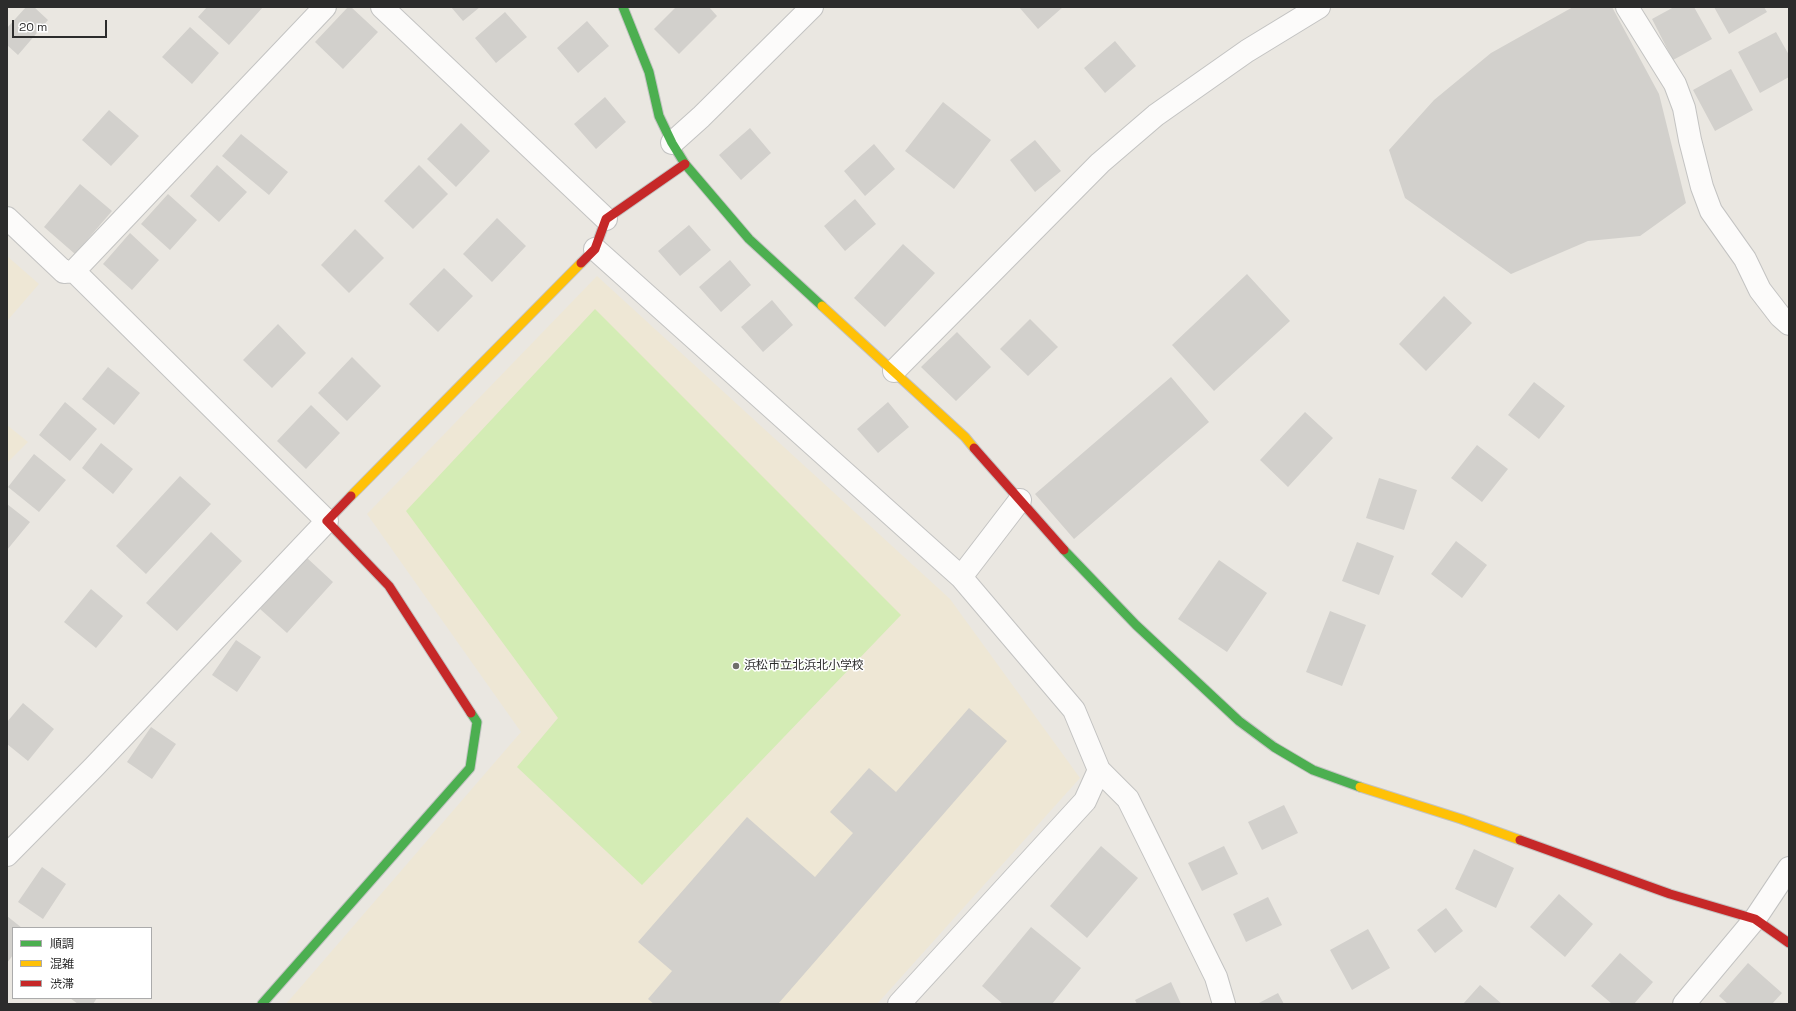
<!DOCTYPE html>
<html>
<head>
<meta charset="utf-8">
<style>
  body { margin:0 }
  #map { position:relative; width:1796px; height:1011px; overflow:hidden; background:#eae7e1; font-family:"Space Grotesk","Noto Sans JP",sans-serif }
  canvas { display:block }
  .frame { position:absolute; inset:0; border:8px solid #2c2c2c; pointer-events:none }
  .legend { position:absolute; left:12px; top:927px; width:140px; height:72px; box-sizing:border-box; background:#fff; border:1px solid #ababab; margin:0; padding:5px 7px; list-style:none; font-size:12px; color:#2c2c2c }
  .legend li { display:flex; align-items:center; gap:8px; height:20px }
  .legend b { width:20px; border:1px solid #ababab }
  .scale { position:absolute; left:12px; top:20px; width:95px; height:18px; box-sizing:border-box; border:2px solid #2c2c2c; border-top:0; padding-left:5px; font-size:12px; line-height:14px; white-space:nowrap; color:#2c2c2c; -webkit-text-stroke:3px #fff; paint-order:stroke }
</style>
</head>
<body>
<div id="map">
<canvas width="1796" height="1011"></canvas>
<div class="frame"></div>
<ul class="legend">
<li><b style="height:5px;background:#4caf50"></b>順調</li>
<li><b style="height:5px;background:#ffc107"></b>混雑</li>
<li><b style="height:5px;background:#c62828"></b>渋滞</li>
</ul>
<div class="scale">20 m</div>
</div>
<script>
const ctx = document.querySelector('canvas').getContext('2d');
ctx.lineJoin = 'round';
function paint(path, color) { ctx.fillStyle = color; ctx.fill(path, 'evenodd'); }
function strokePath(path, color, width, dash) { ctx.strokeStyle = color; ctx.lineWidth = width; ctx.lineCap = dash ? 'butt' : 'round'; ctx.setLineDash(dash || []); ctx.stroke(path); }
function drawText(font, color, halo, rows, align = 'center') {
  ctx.font = font + ' "Space Grotesk","Noto Sans JP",sans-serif'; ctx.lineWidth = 3; ctx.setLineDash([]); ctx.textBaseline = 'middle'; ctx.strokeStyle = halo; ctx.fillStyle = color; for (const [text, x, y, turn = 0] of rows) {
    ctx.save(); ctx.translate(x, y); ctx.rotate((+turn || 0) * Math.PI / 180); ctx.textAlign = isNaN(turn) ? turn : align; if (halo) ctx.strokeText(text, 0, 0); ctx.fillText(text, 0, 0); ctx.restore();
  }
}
const education = new Path2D(`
  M7,256L39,284L7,321Z
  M597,276L950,599L1080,778L877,1004H286L521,732L367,514Z
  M7,425L28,442L7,463Z`);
const pitch = new Path2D(`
  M595,309L901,615L642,885L517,767L558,718L406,511Z`);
const building = new Path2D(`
  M26,7H34L48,20L18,55L7,45V28Z
  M207,7H263L229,45L198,17Z
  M348,7H351L378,32L343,69L315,42Z
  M451,7H480L463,21Z
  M676,7H709L717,16L679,54L654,29Z
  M1019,7H1063L1038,29Z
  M1573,7H1612L1659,94L1686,203L1640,236L1588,241L1511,274L1405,198L1389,150L1434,100L1491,53Z
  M1674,7H1694L1712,39L1673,60L1652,19Z
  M1714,7H1764L1767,12L1729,34Z
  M505,12L527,37L496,63L475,38Z
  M587,21L609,46L578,73L557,48Z
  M190,27L219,53L192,84L162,57Z
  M1776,32L1789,55V77L1760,93L1738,52Z
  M1115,41L1136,66L1105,93L1084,68Z
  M1731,69L1753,110L1715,131L1693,90Z
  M605,97L626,122L596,149L574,124Z
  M943,102L991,140L954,189L905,151Z
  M109,110L139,136L111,166L82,140Z
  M461,123L490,151L456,187L427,159Z
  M750,128L771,153L741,180L719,155Z
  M241,134L288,172L269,195L222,156Z
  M1035,140L1061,171L1035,192L1010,160Z
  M874,144L895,169L865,196L844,171Z
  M217,165L247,192L219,222L190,196Z
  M419,165L448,194L413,229L384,201Z
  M80,184L112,211L75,254L44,227Z
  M168,194L197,220L170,250L141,224Z
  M855,199L876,224L845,251L824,226Z
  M497,218L526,246L492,282L463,254Z
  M689,225L711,250L680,276L658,251Z
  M355,229L384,258L349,293L321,265Z
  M130,233L159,260L132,290L103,264Z
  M903,244L935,273L885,327L854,298Z
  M730,260L751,285L721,312L699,287Z
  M444,268L473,296L438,332L409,304Z
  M1247,274L1290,321L1214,391L1172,345Z
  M1444,296L1472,323L1426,371L1399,344Z
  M772,300L793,325L763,352L741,327Z
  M1030,319L1058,347L1028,376L1000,349Z
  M278,324L306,353L272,388L243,360Z
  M957,332L991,367L956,401L921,367Z
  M352,357L381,386L347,421L318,393Z
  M108,367L140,393L114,425L82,399Z
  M1171,377L1209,422L1074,539L1035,494Z
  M1534,382L1565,406L1539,439L1508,415Z
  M65,402L97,429L70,461L39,435Z
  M888,402L909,427L878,453L857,429Z
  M311,405L340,433L306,469L277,441Z
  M1305,412L1333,438L1288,487L1260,460Z
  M101,443L133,469L113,494L82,468Z
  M1477,445L1508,469L1482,502L1451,478Z
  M34,454L66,480L39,512L8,487Z
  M180,476L211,504L146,574L116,546Z
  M1379,478L1417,490L1404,530L1366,518Z
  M7,504L30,522L7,550Z
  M211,532L242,561L177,631L146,603Z
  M1456,541L1487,565L1462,598L1431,574Z
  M1357,542L1394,556L1379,595L1342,581Z
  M306,557L333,582L287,633L260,609Z
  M1219,560L1267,593L1227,652L1178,619Z
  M91,589L123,616L96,648L64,622Z
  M1330,611L1366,625L1342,686L1306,672Z
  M236,640L261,657L237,692L212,675Z
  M23,703L54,729L28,761L7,744V722Z
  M969,708L1007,741L778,1004H654L648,999L672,971L638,942L747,817L815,877L853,833L830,812L869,768L896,792Z
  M151,727L176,744L152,779L127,762Z
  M1284,805L1298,833L1262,850L1248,822Z
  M1101,846L1138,878L1087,938L1050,906Z
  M1224,846L1238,874L1202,891L1188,863Z
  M1474,849L1514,868L1496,908L1455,889Z
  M42,867L66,884L43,919L18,902Z
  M1559,894L1593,924L1565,957L1530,927Z
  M1268,897L1282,925L1246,942L1233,914Z
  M1446,908L1463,931L1435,953L1417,930Z
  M7,916L22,928H13V955L7,963Z
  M1031,927L1081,968L1052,1004H1003L982,986Z
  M1368,929L1390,968L1352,990L1330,950Z
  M1620,953L1653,982L1634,1004H1612L1591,986Z
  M1748,963L1782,993L1772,1004H1728L1719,996Z
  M1171,982L1181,1004H1137L1135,1000Z
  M1480,985L1502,1004H1463Z
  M1278,993L1284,1004H1257Z
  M70,998H97L93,1004H78Z`);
const street = new Path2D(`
  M382,7L606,219
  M1627,7L1675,84L1684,108L1690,140L1702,187L1711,211L1745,259L1760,290L1780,316L1789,324
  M672,143L701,117L812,7
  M7,218L64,272L74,271L327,521L94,767L7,855
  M595,249L961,577L1074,710L1099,770L1128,799L1216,977L1224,1004
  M74,271L325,7
  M894,371L1100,163L1156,115L1247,51L1319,7
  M961,577L1020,500
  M899,1004L1085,801L1099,770
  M1684,1004L1755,919L1789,868`);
const fast = new Path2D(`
  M623,7L649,72L659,116L672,143L685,164L749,239L822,306
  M1064,550L1136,625L1239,721L1274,747L1313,770L1360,787
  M262,1004L470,768L477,722L471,713`);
const slow = new Path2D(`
  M822,306L965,437L974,448
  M351,496L581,263
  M1360,787L1461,819L1520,840`);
const jam = new Path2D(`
  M581,263L595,249L606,219L685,164
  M974,448L1064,550
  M351,496L327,521L389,586L471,713
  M1520,840L1670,894L1755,919L1789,943`);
const markers = [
  [736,666,4,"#6e6d6b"]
];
const poiNames = [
  ["浜松市立北浜北小学校",744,666]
];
paint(education, '#eee7d5');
paint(pitch, '#d4ecb5');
paint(building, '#d2d0cc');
strokePath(street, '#c3c3c2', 24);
strokePath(fast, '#c3c3c2', 11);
strokePath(slow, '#c3c3c2', 11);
strokePath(jam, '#c3c3c2', 11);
strokePath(street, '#fcfbfa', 22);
strokePath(fast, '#4caf50', 9);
strokePath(slow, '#ffc107', 9);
strokePath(jam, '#c62828', 9);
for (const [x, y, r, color] of markers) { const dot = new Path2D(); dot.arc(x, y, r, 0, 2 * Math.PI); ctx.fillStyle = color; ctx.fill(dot); strokePath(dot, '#fff', 1.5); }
drawText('12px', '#2c2c2c', '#fff', poiNames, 'left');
</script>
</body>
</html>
